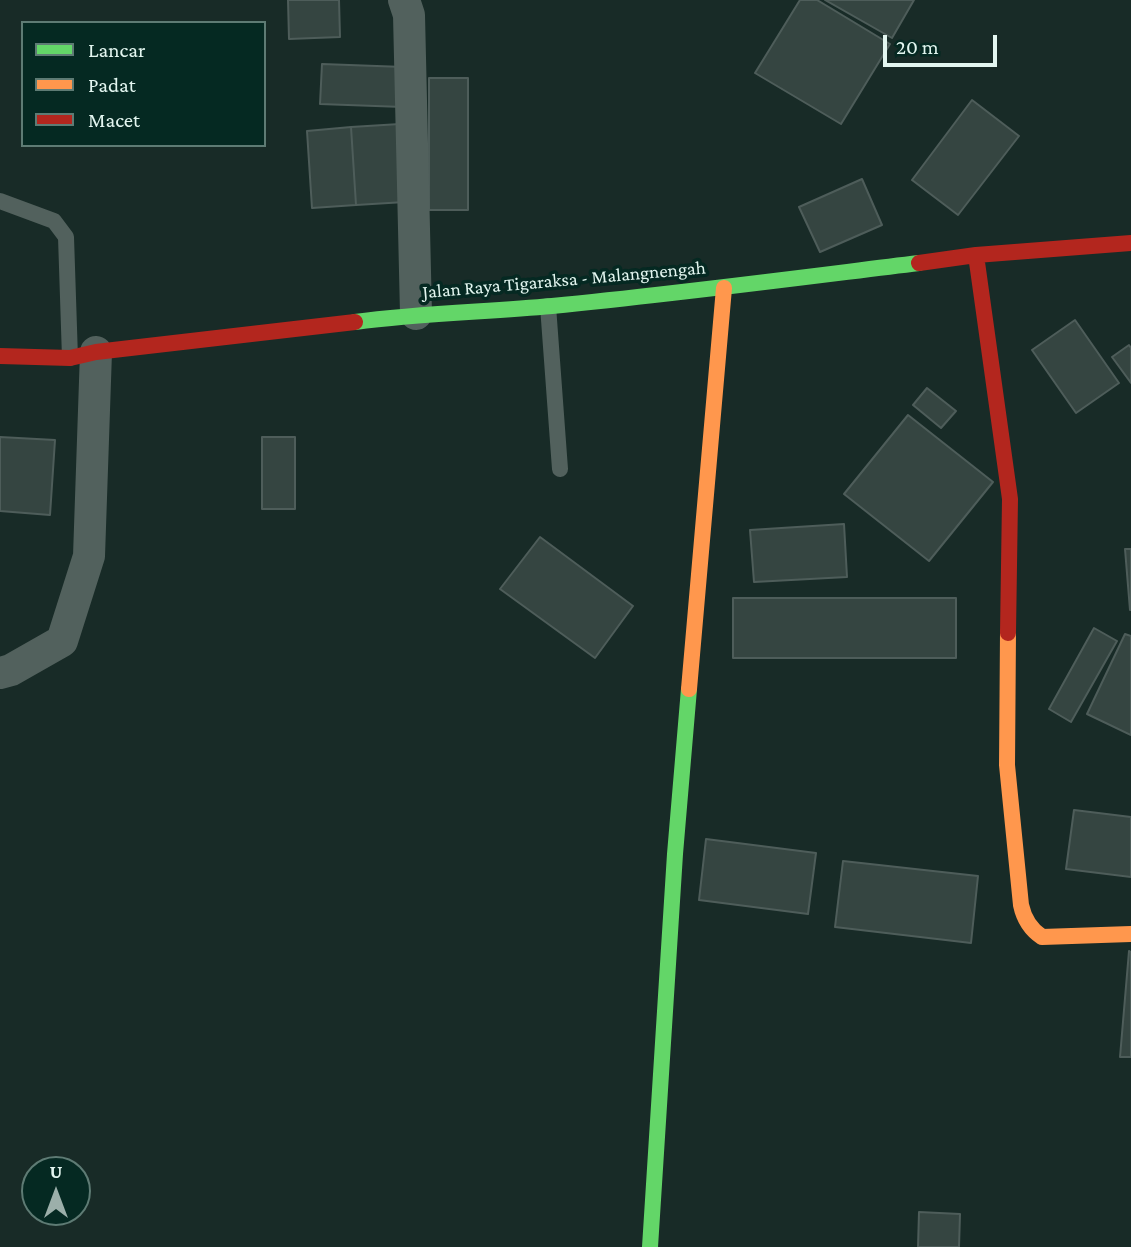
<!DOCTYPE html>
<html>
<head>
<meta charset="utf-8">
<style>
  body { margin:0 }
  #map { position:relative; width:1131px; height:1247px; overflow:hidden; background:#182b27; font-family:"Crimson Pro",serif }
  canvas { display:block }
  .legend { position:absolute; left:21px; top:21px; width:245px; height:126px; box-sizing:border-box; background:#052922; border:2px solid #5e7b74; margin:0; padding:9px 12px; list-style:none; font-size:21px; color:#e3f6f0 }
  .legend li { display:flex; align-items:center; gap:14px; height:35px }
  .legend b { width:35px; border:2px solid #5e7b74 }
  .north { position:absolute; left:21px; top:1156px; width:70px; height:70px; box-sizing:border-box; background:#052922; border:2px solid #5e7b74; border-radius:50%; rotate:0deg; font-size:19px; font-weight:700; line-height:28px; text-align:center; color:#e3f6f0 }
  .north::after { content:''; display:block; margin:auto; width:24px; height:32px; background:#9cafaa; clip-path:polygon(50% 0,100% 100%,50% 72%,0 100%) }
  .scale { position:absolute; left:883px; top:35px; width:114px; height:32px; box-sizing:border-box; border:4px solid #e3f6f0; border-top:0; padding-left:9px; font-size:21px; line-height:24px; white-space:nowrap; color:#e3f6f0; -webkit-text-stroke:5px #052922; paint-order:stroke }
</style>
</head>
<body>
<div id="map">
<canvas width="1131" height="1247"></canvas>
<ul class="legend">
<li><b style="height:9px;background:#63d668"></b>Lancar</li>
<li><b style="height:9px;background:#ff974d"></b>Padat</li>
<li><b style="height:9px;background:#b3261e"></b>Macet</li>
</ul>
<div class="north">U</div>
<div class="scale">20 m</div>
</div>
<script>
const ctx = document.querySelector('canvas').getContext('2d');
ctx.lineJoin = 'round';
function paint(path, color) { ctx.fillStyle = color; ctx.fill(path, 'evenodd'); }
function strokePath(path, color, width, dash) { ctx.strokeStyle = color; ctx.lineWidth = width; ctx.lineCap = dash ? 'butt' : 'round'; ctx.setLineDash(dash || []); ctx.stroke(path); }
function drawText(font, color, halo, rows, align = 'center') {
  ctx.font = font + ' "Crimson Pro",serif'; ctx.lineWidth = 7; ctx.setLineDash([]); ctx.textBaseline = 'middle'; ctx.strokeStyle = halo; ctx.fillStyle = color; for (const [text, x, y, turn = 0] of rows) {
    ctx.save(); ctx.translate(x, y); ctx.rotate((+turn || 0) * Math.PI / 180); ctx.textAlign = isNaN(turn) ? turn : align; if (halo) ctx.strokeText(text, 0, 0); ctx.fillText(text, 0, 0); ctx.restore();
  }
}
const building = new Path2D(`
  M288,0H339L340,37L289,39Z
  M800,0H817L890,44L841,124L755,73Z
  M825,0H914L892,38Z
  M322,64L404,67L403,107L320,104Z
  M429,78H468V210H429Z
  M972,100L1019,136L958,215L912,180Z
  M400,124L405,202L356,205L351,127Z
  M351,127L356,205L312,208L307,131Z
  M862,179L882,225L820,252L799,207Z
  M1075,320L1119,383L1076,413L1032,350Z
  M1129,345L1131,348V383L1112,357Z
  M927,388L956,411L941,428L913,405Z
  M908,415L993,482L929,561L844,494Z
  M0,437L55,440L50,515L0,511Z
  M262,437H295V509H262Z
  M844,524L847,577L754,582L750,530Z
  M540,537L633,606L595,658L500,589Z
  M1125,549H1131V610H1130Z
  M733,598H956V658H733Z
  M1094,628L1117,641L1071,722L1049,709Z
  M1125,634L1131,636V735L1087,714Z
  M1074,810L1131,817V877L1066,869Z
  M706,839L816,853L808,914L699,900Z
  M843,861L978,876L971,943L835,927Z
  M1129,951L1131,952V1057H1120Z
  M919,1212L960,1214L959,1247H918Z`);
const lane = new Path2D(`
  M0,201L54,221L66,237L70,358
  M548,306L560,469`);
const street = new Path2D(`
  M404,0L409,15L416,314
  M0,673L11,670L62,641L89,556L96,352`);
const fast = new Path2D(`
  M355,322C421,313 487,312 552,306C675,294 797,278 919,263
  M650,1247L675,854L689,689`);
const slow = new Path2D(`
  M1008,633L1007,765L1021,905C1024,919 1030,929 1042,937L1131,934
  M689,689L724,288`);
const jam = new Path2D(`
  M976,255L1010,499L1008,633
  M919,263L976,255L1131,243
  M0,356L70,358L96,352L355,322`);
const streetNames = [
  ["Jalan Raya Tigaraksa - Malangnengah",564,280,-5]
];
paint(building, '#354541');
strokePath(building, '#4e5d5a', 2);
strokePath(lane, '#52615d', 16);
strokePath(street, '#52615d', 32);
strokePath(fast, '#63d668', 16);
strokePath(slow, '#ff974d', 16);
strokePath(jam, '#b3261e', 16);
drawText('19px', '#e3f6f0', '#052922', streetNames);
</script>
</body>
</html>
